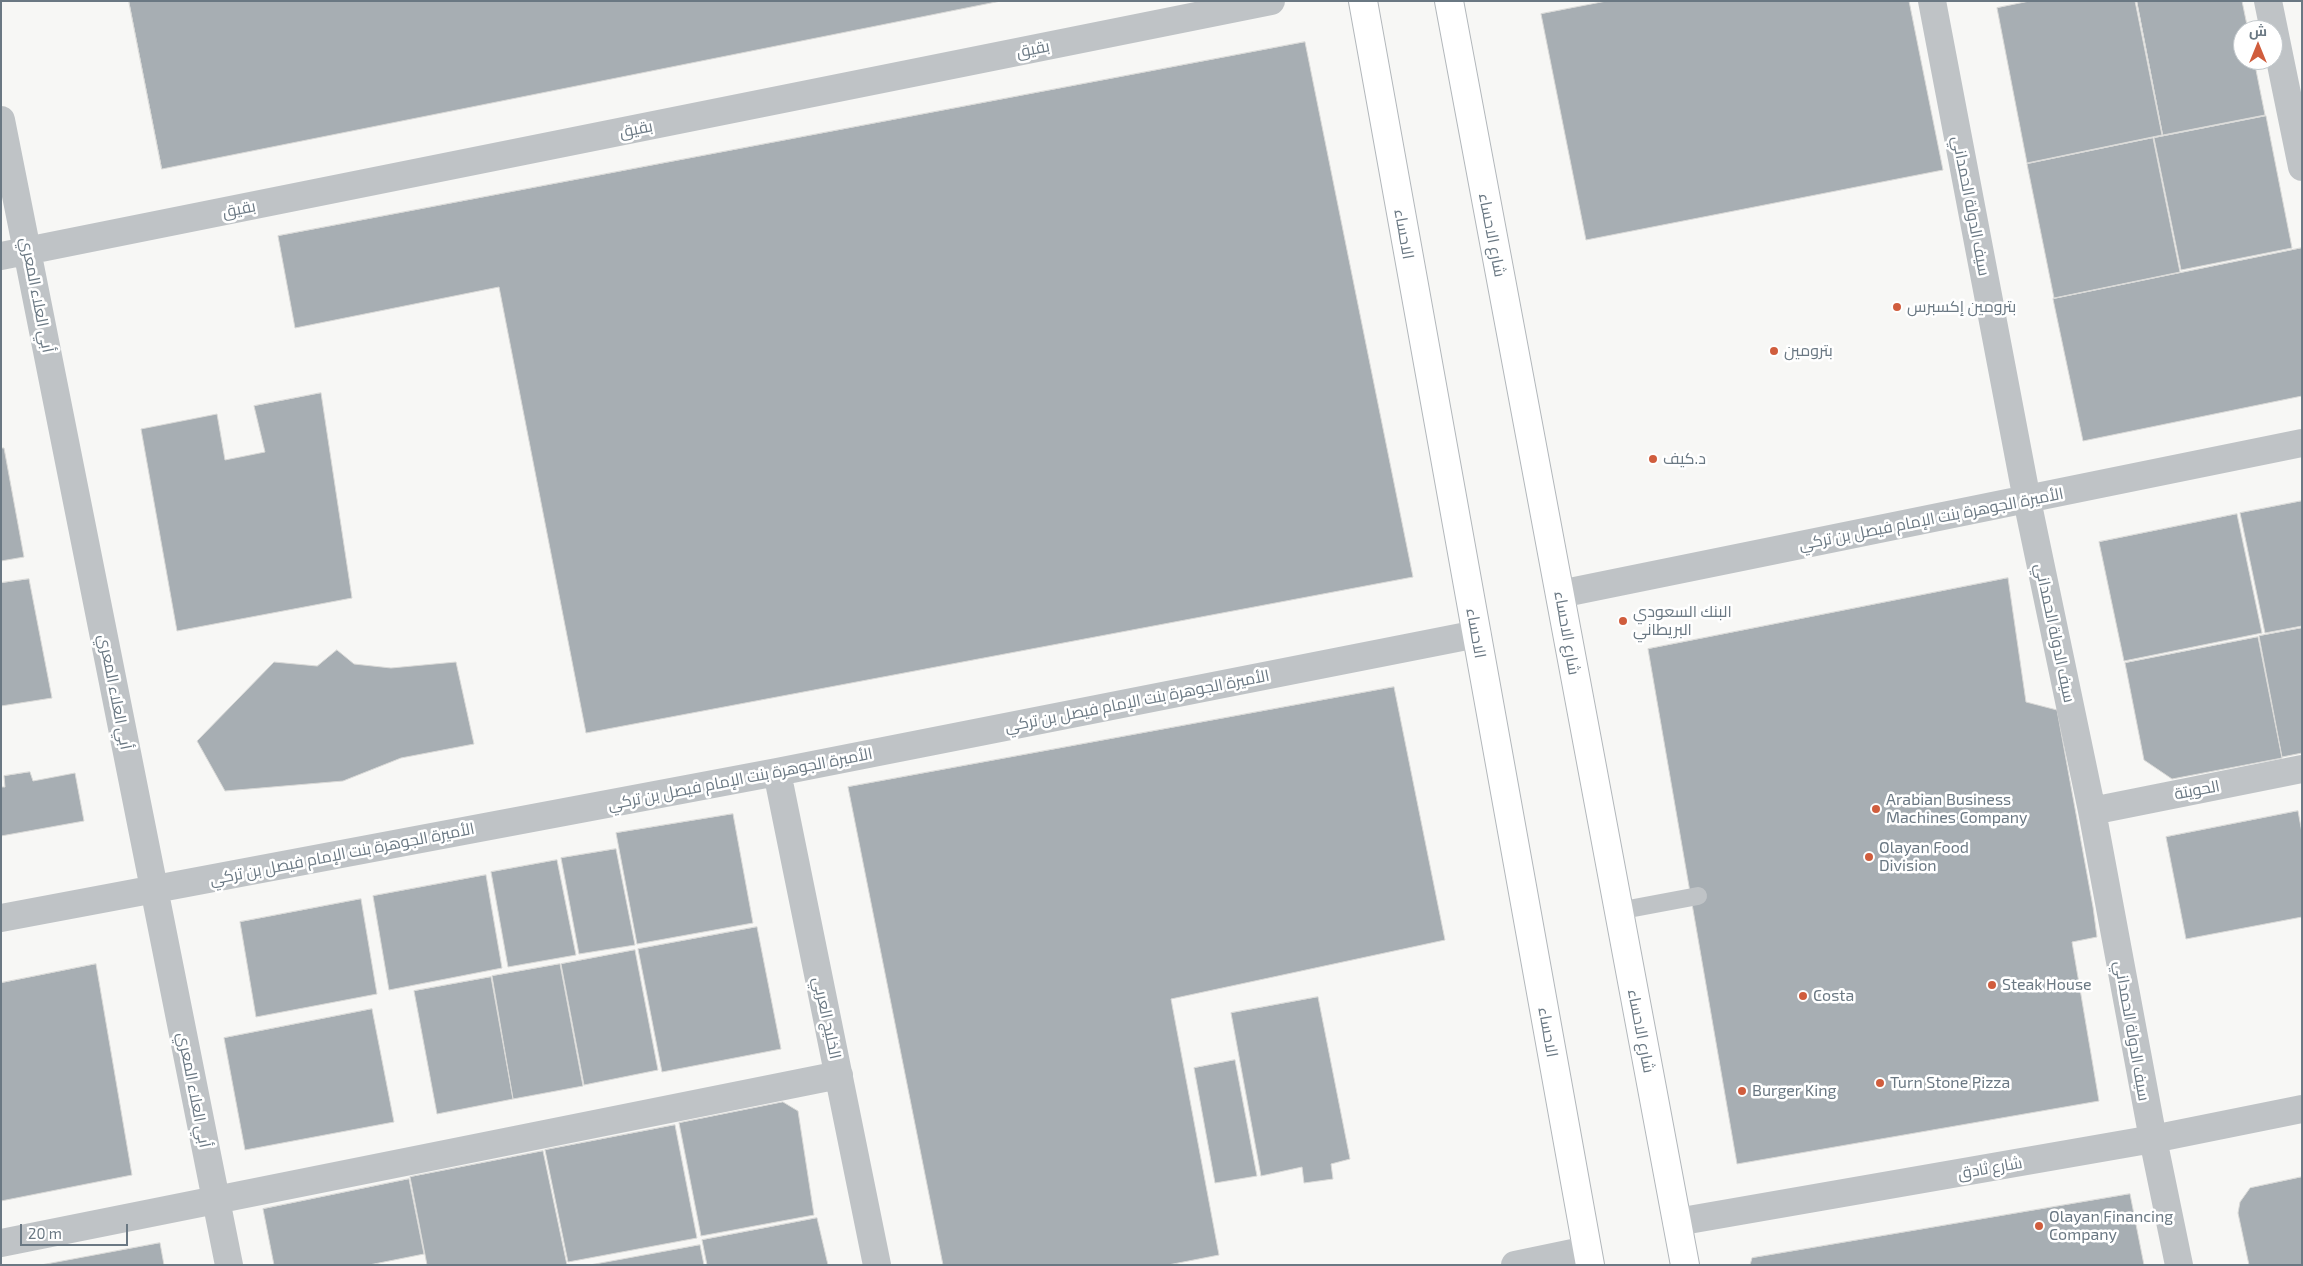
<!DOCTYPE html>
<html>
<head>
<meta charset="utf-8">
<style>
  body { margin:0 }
  #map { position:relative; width:2303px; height:1266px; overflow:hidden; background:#f7f7f5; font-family:"Exo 2",Cairo,sans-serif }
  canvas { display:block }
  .frame { position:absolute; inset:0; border:2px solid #6a7883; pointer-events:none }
  .north { position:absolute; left:2233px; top:20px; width:50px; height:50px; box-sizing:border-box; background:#fff; border:1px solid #c3c9cd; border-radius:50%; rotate:0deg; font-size:14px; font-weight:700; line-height:20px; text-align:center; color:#6a7883 }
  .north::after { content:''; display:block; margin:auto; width:18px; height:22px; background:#d05d3d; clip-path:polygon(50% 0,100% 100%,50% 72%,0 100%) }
  .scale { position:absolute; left:20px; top:1224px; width:108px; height:22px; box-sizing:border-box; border:2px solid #6a7883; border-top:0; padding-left:6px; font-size:15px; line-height:18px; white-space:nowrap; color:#6a7883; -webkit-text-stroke:4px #fff; paint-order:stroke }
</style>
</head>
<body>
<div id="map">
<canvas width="2303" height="1266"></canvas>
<div class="frame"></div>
<div class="north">ش</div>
<div class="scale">20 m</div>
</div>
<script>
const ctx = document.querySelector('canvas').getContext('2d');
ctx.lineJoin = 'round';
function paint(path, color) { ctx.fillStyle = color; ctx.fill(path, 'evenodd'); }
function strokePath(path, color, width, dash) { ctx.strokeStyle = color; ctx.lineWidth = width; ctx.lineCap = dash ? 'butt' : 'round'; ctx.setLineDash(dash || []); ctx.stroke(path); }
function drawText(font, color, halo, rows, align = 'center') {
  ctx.font = font + ' "Exo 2",Cairo,sans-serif'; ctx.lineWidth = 5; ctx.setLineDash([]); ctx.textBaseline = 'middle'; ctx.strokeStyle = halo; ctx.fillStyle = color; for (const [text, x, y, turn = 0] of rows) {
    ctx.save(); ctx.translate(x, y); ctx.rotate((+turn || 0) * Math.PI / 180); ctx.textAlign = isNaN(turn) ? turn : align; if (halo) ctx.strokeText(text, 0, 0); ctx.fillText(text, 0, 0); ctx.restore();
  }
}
const building = new Path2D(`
  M129,1H1001L162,169Z
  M1607,1H1909L1943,170L1586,240L1541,14Z
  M2030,1H2135L2162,135L2027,163L1997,8Z
  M2137,1H2242L2248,30H2243V60H2254L2265,115L2163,135Z
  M1305,42L1413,577L586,733L499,287L295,328L278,236Z
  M2266,116L2292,248L2181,270L2154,138Z
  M2153,138L2180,272L2054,298L2027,164Z
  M2302,248V396L2083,441L2053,299Z
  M321,393L352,598L177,631L141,429L217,414L225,460L265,452L254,406Z
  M1,448H4L24,557L1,561Z
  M2302,501V626L2265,633L2240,513Z
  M2237,514L2262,633L2124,661L2099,542Z
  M2008,578L2026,702L2057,710L2093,907L2097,937L2072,942L2099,1101L1737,1164L1648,649Z
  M29,579L52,698L1,706V583Z
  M2302,628V753L2282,757L2259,636Z
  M2258,637L2282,758L2172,779L2144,760L2125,663Z
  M337,650L354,664L391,668L456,662L474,744L401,758L343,781L225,791L197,741L274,662L317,666Z
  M1394,687L1445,940L1171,999L1219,1255L1168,1265H943L848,787Z
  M30,772L33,781L75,773L84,821L1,836V787H5L4,776Z
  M2298,811L2302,833V917L2186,939L2166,837Z
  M733,814L753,923L637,944L616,833Z
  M616,849L635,945L579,954L561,858Z
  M557,860L576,955L508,967L491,872Z
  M486,875L502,968L389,990L373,896Z
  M361,899L377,994L256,1017L240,922Z
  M757,927L781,1049L662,1072L638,949Z
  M635,950L658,1070L584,1085L561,964Z
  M96,964L132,1175L1,1201V983Z
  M560,964L583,1086L513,1099L492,976Z
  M491,977L513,1099L437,1114L414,991Z
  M1318,997L1350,1159L1331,1164L1333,1179L1304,1183L1302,1167L1261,1176L1231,1013Z
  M372,1009L394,1122L245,1150L224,1038Z
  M1235,1060L1257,1176L1215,1183L1194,1068Z
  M783,1102L798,1111L814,1215L701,1236L679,1123Z
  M675,1125L697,1238L568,1262L545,1150Z
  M543,1151L567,1265H427L410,1177Z
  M2302,1177V1265H2249L2238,1213L2240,1202L2250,1188Z
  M409,1179L424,1254L369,1265H274L263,1209Z
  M2130,1194L2144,1265H1750L1752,1258Z
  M817,1218L828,1265H707L702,1240Z
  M160,1243L164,1265H41Z
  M700,1245L704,1265H590Z`);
const lane = new Path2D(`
  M1618,911L1698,896`);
const street = new Path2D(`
  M1932,1L2027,500L2092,811L2153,1139L2179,1265
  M2268,1L2302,167
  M1,120L229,1265
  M1,256L1271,1
  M1560,594L2302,443
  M777,772L877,1265
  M2092,811L2302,769
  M1,918L777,772L1477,634
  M1677,1222L2153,1139L2302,1109
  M1,1243L839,1075
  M1515,1265L1587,1250`);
const secondary = new Path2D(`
  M1363,1L1590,1265
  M1449,1L1685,1265`);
const markers = [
  [1897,307,5,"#d05d3d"],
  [1774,351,5,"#d05d3d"],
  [1653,459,5,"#d05d3d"],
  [1623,621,5,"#d05d3d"],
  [1876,809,5,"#d05d3d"],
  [1869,857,5,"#d05d3d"],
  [1992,985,5,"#d05d3d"],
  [1803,996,5,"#d05d3d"],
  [1880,1083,5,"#d05d3d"],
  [1742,1091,5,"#d05d3d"],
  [2039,1226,5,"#d05d3d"]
];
const streetNames = [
  ["بقيق",1033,49,-11],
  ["بقيق",636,129,-11],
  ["سيف الدولة الحمداني",1971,206,79],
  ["بقيق",239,209,-11],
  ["الاحساء",1404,234,80],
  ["شارع الاحساء",1492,235,79],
  ["أبي العلاء المعري",37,295,79],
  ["الأميرة الجوهرة بنت الإمام فيصل بن تركي",1931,519,-11],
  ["الاحساء",1476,633,80],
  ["شارع الاحساء",1567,633,80],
  ["سيف الدولة الحمداني",2055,633,78],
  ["أبي العلاء المعري",115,692,79],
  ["الأميرة الجوهرة بنت الإمام فيصل بن تركي",1137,701,-11],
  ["الأميرة الجوهرة بنت الإمام فيصل بن تركي",740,779,-11],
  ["الحويتة",2197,790,-11],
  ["الأميرة الجوهرة بنت الإمام فيصل بن تركي",342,854,-11],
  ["الخليج العربي",827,1018,78],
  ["شارع الاحساء",1641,1031,79],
  ["سيف الدولة الحمداني",2132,1031,80],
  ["الاحساء",1548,1032,80],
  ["أبي العلاء المعري",194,1090,79],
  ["شارع ثادق",1990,1168,-10]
];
const poiNames = [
  ["بترومين إكسبرس",1907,307],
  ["بترومين",1784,351],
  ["د.كيف",1663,459],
  ["البنك السعودي",1633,612],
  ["البريطاني",1633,630],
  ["Arabian Business",1886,800],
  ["Machines Company",1886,818],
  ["Olayan Food",1879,848],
  ["Division",1879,866],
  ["Steak House",2002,985],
  ["Costa",1813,996],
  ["Turn Stone Pizza",1890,1083],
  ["Burger King",1752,1091],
  ["Olayan Financing",2049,1217],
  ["Company",2049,1235]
];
paint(building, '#a7aeb3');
strokePath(building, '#d9d9d7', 1);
strokePath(secondary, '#b2b7bb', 30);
strokePath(lane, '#bfc3c6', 18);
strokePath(street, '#bfc3c6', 28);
strokePath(secondary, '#fff', 28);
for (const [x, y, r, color] of markers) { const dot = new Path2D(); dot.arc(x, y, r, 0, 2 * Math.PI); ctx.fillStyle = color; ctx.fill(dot); strokePath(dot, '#fff', 2); }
drawText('16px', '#6a7883', '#fff', streetNames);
drawText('16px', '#6a7883', '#fff', poiNames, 'left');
</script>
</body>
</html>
